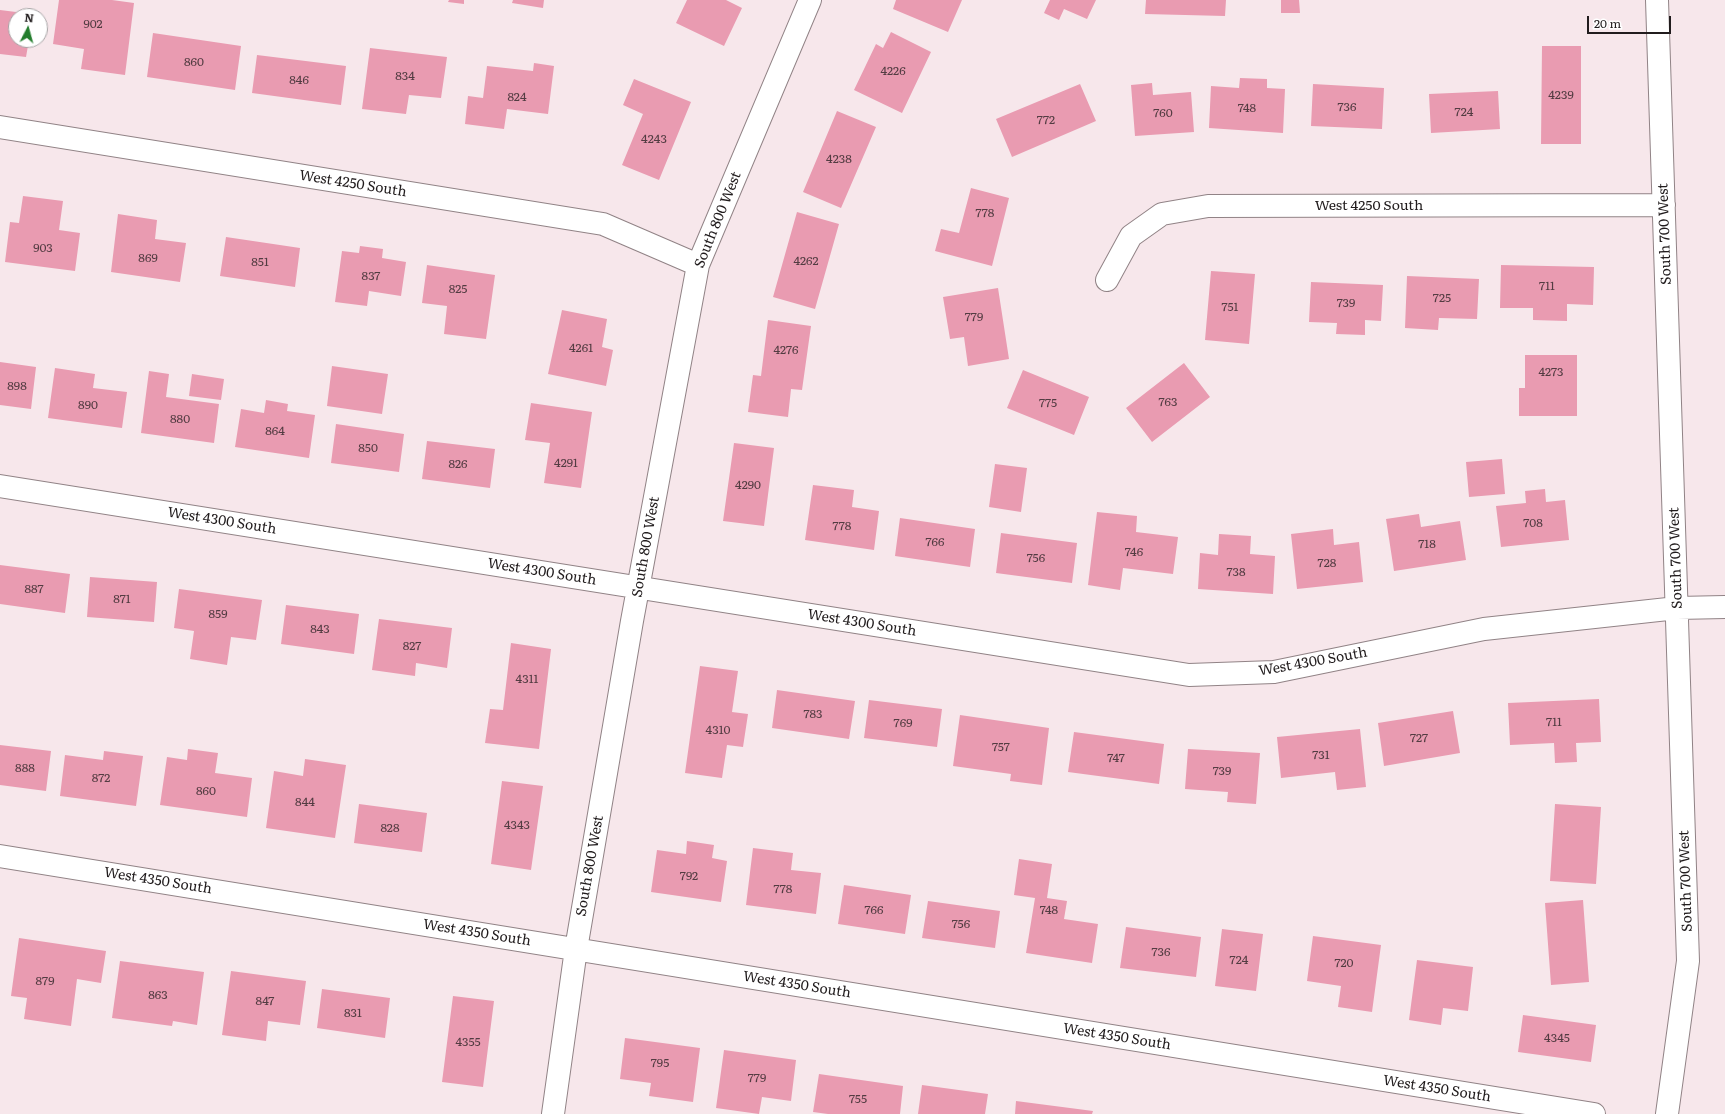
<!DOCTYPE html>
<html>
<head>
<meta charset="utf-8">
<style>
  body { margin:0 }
  #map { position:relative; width:1725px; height:1114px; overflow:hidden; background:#f7e7eb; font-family:Literata,serif }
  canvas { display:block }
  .north { position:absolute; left:8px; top:8px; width:40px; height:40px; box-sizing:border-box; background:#fff; border:1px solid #a6a4a5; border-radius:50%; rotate:6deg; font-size:11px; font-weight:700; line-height:16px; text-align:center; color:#211c1d }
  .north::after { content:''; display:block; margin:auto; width:14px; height:18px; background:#237d2d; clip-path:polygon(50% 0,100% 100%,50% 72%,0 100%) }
  .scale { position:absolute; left:1587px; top:16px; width:84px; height:18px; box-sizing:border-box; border:2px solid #211c1d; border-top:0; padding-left:5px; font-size:12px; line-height:14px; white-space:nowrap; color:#211c1d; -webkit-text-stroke:3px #fff; paint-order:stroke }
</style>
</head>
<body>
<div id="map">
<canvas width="1725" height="1114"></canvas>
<div class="north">N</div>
<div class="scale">20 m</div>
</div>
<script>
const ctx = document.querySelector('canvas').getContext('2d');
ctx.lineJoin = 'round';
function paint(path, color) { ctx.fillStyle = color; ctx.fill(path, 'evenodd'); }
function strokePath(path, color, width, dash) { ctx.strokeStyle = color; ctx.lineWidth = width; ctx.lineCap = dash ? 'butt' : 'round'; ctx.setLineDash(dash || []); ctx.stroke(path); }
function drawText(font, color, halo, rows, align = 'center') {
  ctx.font = font + ' Literata,serif'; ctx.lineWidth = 3; ctx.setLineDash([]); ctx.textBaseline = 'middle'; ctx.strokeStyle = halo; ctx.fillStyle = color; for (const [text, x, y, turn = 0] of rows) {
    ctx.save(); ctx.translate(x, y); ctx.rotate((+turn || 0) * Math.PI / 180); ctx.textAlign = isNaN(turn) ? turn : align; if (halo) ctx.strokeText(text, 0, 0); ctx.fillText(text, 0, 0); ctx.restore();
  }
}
const building = new Path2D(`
  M59,0H112L134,3L125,75L81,69L84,49L53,44Z
  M449,0H464V4L448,2Z
  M513,0H544L543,8L512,3Z
  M687,0H726L742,8L724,46L676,23Z
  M896,0H962L948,32L893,9Z
  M1050,0H1096L1087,19L1064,9L1059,20L1044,13Z
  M1146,0H1226L1225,16L1145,14Z
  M1281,0H1299L1300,13H1281Z
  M0,10L32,14V16H16V40H29L26,57L0,54Z
  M891,32L931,52L902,113L854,90L876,44L883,48Z
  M153,33L241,46L235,90L147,77Z
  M1542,46H1581V144H1541Z
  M370,48L447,57L441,98L409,95L406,114L362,109Z
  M257,55L346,66L341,105L252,93Z
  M534,63L554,66L548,114L507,109L504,129L465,124L468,96L483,98L487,66L533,71Z
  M1240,78L1267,79V88L1285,89L1283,133L1209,128L1211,86L1239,88Z
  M634,79L691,102L659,180L622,165L643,114L623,105Z
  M1152,83L1153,95L1191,92L1194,132L1135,136L1131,85Z
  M1080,84L1096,121L1012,157L996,119Z
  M1313,84L1384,88L1382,129L1311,126Z
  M1498,91L1500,129L1431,133L1429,94Z
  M837,111L876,127L841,208L803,192Z
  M971,188L1009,198L992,266L935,251L941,229L959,233Z
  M23,196L63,201L59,230L80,233L75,271L5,262L10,222L19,223Z
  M797,212L839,224L815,309L773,297Z
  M118,214L157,220L155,239L186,243L180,282L111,272Z
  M226,237L300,248L295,287L220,276Z
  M360,246L383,249L382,258L406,262L401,296L369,291L367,306L335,302L342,251L359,253Z
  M427,265L495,275L486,339L444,334L447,306L422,303Z
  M1501,265L1594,267L1593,305L1567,304V321L1533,320V308H1500Z
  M1211,271L1255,274L1249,344L1205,340Z
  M1407,276L1479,279L1477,319L1439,318L1438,330L1405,328Z
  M1311,282L1383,285L1381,321L1365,320V335L1336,334L1337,323L1309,322Z
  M998,288L1009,359L968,366L964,337L950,339L943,297Z
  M562,310L607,319L602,347L613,350L606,386L548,374Z
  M768,320L811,326L802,390L791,389L788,417L748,412L753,375L761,376Z
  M1525,355H1577V416H1519V388H1525Z
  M0,362L36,367L31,409L0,405Z
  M1184,363L1210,397L1152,442L1126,408Z
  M332,366L388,374L382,414L327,406Z
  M55,368L95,374L93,388L127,392L122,428L48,418Z
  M1023,370L1089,397L1074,435L1007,408Z
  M149,371L169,374L166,397L219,404L214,443L141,433Z
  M192,374L224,379L221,400L189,396Z
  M266,400L288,404L287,411L315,415L309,458L235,447L241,409L264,413Z
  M531,403L592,412L581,488L544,483L550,443L525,440Z
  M336,424L404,434L399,472L331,463Z
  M427,441L495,449L490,488L422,479Z
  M734,443L774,448L764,526L723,521Z
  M1502,459L1505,494L1469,497L1466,462Z
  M995,464L1027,468L1021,512L989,507Z
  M813,485L854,490L852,507L879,511L874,550L805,540Z
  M1545,489L1546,502L1565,500L1569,540L1501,547L1496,506L1526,503L1525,491Z
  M1097,512L1137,516L1136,532L1178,537L1173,574L1123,568L1120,590L1088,585Z
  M1419,514L1421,527L1460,521L1466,560L1394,571L1386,519Z
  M900,518L975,529L970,567L895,556Z
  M1333,529L1334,545L1359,542L1363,582L1297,589L1291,534Z
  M1001,533L1077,543L1072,583L996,573Z
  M1219,534L1251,536L1250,554L1275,556L1273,594L1198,589L1200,553L1218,555Z
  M0,565L70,574L65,613L0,604Z
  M90,577L157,582L154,622L87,617Z
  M179,589L262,600L256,640L231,637L227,665L190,659L194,631L174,628Z
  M286,605L359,614L354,654L281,644Z
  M379,619L452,628L447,668L416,663L415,676L372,670Z
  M511,643L551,649L539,749L485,743L490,709L503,710Z
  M700,666L738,671L732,712L748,714L743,747L727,745L722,778L685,773Z
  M777,690L855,701L849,739L772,728Z
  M1599,699L1601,742L1576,743L1577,762L1555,763L1554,743L1510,745L1508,703Z
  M869,700L942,709L937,747L864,738Z
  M1453,711L1460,753L1384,766L1378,723Z
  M960,715L1049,728L1042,785L1010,781L1011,774L953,766Z
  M1360,729L1366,787L1337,790L1335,772L1281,778L1277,737Z
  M1074,732L1164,744L1159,784L1068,772Z
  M0,745L51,751L46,791L0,785Z
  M188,749L218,753L215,773L252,778L247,817L160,805L167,757L187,760Z
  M1188,749L1260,753L1256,804L1227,802L1228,792L1185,789Z
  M104,751L143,756L136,806L60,796L65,755L103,760Z
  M305,759L346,765L335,838L266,828L274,771L303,776Z
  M502,781L543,786L531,870L491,864Z
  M359,804L427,813L422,852L354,843Z
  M1555,804L1601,807L1596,884L1550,881Z
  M687,841L714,845L712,858L727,861L721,902L651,892L657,850L686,854Z
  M753,848L793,853L791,870L821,873L816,914L746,905Z
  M1019,859L1052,864L1047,898L1067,901L1064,919L1098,924L1092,963L1026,953L1035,898L1014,895Z
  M844,885L911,895L905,934L838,924Z
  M1583,900L1589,982L1551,985L1545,903Z
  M928,901L1000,911L995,948L922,938Z
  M1126,927L1201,937L1196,977L1120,968Z
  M1222,929L1263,934L1256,991L1215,986Z
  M1313,936L1381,945L1372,1012L1338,1007L1341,986L1307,981Z
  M19,938L106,951L101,983L77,979L71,1026L24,1019L27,998L11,996Z
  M1417,960L1473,967L1468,1011L1443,1008L1441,1025L1409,1020Z
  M120,961L204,972L197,1025L173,1021L172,1026L112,1018Z
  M231,971L306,981L300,1025L268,1021L266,1041L222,1035Z
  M322,989L390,998L385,1038L317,1028Z
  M453,996L494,1001L483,1087L442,1082Z
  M1523,1015L1596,1025L1591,1062L1518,1052Z
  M625,1038L700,1048L693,1102L649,1096L651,1083L620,1079Z
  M724,1050L796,1060L791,1101L762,1097L759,1114L716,1108Z
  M819,1074L903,1086L900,1114H828L813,1112Z
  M922,1085L988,1094L985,1114H918Z
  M1016,1101L1093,1111L1092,1114H1015Z`);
const minor = new Path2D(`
  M1657,0L1688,961L1667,1114
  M0,127L603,224L698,265
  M1107,280L1131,236L1162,214L1208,206L1664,205
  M0,486L1189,675L1274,672L1484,629L1677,608L1725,607
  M0,856L1594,1114
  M553,1114L576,949L632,621L698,265L810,0`);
const numberNames = [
  ["902",93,24],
  ["860",194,62],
  ["4226",893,71],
  ["834",405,76],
  ["846",299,80],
  ["4239",1561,95],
  ["824",517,97],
  ["736",1347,107],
  ["748",1247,108],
  ["724",1464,112],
  ["760",1163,113],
  ["772",1046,120],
  ["4243",654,139],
  ["4238",839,159],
  ["778",985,213],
  ["903",43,248],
  ["869",148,258],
  ["4262",806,261],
  ["851",260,262],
  ["837",371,276],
  ["711",1547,286],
  ["825",458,289],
  ["725",1442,298],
  ["739",1346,303],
  ["751",1230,307],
  ["779",974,317],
  ["4261",581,348],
  ["4276",786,350],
  ["4273",1551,372],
  ["898",17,386],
  ["763",1168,402],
  ["775",1048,403],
  ["890",88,405],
  ["880",180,419],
  ["864",275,431],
  ["850",368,448],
  ["4291",566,463],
  ["826",458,464],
  ["4290",748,485],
  ["708",1533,523],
  ["778",842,526],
  ["766",935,542],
  ["718",1427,544],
  ["746",1134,552],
  ["756",1036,558],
  ["728",1327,563],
  ["738",1236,572],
  ["887",34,589],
  ["871",122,599],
  ["859",218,614],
  ["843",320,629],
  ["827",412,646],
  ["4311",527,679],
  ["783",813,714],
  ["711",1554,722],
  ["769",903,723],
  ["4310",718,730],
  ["727",1419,738],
  ["757",1001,747],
  ["731",1321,755],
  ["747",1116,758],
  ["888",25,768],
  ["739",1222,771],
  ["872",101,778],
  ["860",206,791],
  ["844",305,802],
  ["4343",517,825],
  ["828",390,828],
  ["792",689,876],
  ["778",783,889],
  ["766",874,910],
  ["748",1049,910],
  ["756",961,924],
  ["736",1161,952],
  ["724",1239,960],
  ["720",1344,963],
  ["879",45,981],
  ["863",158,995],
  ["847",265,1001],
  ["831",353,1013],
  ["4345",1557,1038],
  ["4355",468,1042],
  ["795",660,1063],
  ["779",757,1078],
  ["755",858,1099]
];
const streetNames = [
  ["West 4250 South",353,184,9],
  ["West 4250 South",1369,206],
  ["South 800 West",718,220,-68],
  ["South 700 West",1665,234,-92],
  ["West 4300 South",222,521,9],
  ["South 800 West",646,547,-80],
  ["South 700 West",1676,558,-92],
  ["West 4300 South",542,572,9],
  ["West 4300 South",862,623,9],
  ["West 4300 South",1313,662,-10],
  ["South 800 West",590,866,-80],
  ["West 4350 South",158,881,9],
  ["South 700 West",1686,881,-92],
  ["West 4350 South",477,933,9],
  ["West 4350 South",797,985,9],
  ["West 4350 South",1117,1037,9],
  ["West 4350 South",1437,1089,9]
];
paint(building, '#e99bb1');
strokePath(minor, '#918386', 24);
strokePath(minor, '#fff', 22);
drawText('12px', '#533c42', null, numberNames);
drawText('14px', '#211c1d', '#fff', streetNames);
</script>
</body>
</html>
